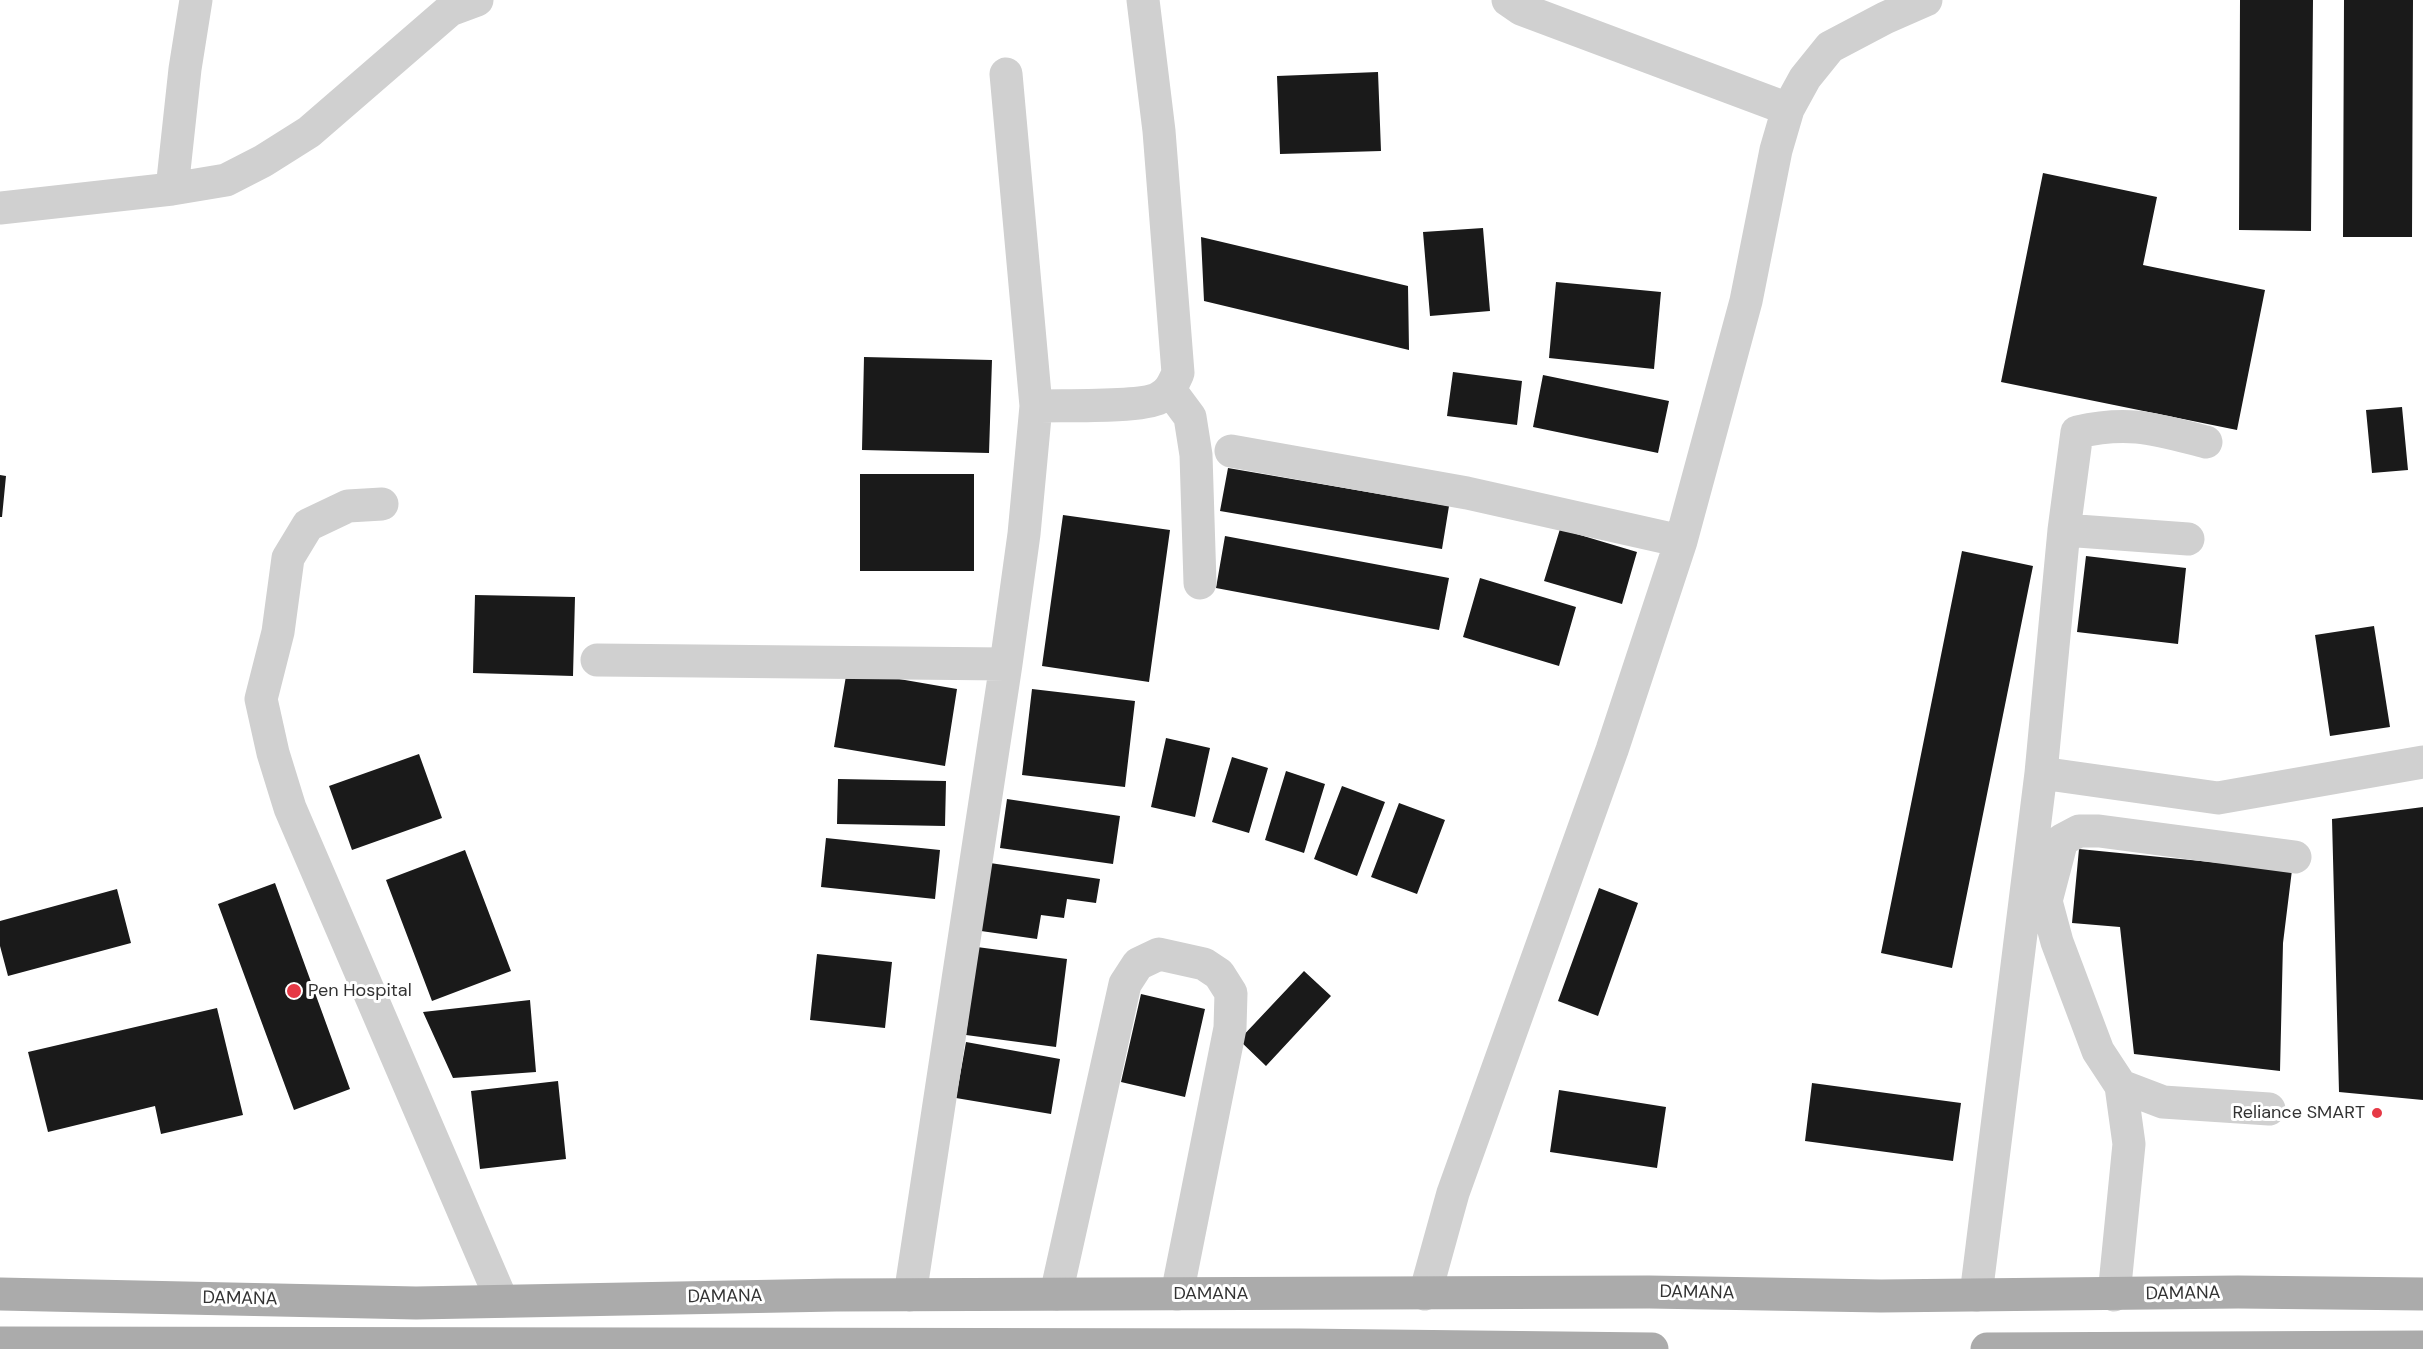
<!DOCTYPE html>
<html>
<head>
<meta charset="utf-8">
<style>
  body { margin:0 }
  canvas { display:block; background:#fff }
</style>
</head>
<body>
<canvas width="2423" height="1349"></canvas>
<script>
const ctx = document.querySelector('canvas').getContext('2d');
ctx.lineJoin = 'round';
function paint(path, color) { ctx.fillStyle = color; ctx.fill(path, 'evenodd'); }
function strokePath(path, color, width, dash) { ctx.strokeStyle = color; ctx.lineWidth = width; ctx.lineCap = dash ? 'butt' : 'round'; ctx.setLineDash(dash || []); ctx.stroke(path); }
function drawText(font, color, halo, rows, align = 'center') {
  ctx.font = font + ' "DM Sans",sans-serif'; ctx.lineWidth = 6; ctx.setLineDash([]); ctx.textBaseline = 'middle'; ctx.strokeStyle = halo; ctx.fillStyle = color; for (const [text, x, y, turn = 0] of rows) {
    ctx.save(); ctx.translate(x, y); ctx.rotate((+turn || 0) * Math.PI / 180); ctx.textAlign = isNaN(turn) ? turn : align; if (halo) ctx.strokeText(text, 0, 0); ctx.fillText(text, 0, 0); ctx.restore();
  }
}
const building = new Path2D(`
  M2240,0H2313L2311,231L2239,230Z
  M2344,0H2413L2412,237H2343Z
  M1378,72L1381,151L1280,154L1277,76Z
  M2043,173L2157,197L2143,265L2265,290L2237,430L2001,382Z
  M1483,228L1490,311L1430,316L1423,232Z
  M1201,237L1408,286L1409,350L1204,301Z
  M1556,282L1661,292L1654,369L1549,358Z
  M864,357L992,360L989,453L862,450Z
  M1453,372L1522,381L1517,425L1447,416Z
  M1543,375L1669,401L1658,453L1533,427Z
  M2402,407L2408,470L2372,473L2366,410Z
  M1228,468L1449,506L1442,549L1220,511Z
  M860,474H974V571H860Z
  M0,475L6,476L2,517H0Z
  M1063,515L1170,530L1149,682L1042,666Z
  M1560,529L1637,552L1622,604L1544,581Z
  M1225,536L1449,578L1439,630L1216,588Z
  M1962,551L2033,566L1952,968L1881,953Z
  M2086,556L2186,568L2178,644L2077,632Z
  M1480,578L1576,607L1559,666L1463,637Z
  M475,595L575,597L573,676L473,673Z
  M2374,626L2390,727L2330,736L2315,635Z
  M847,670L957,689L945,766L834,747Z
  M1032,689L1135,701L1125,787L1022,775Z
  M1166,738L1210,748L1195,817L1151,807Z
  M419,754L442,818L352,850L329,786Z
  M1232,757L1268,768L1249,833L1212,822Z
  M1286,771L1325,784L1304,853L1265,840Z
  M838,779L946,781L945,826L837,824Z
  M1342,786L1385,802L1357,876L1314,859Z
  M1007,799L1120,816L1113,864L1000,848Z
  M1399,803L1445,820L1417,894L1371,877Z
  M2423,807V1100L2339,1092L2332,819Z
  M826,838L940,850L935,899L821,887Z
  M2079,849L2292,870L2283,943L2280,1071L2134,1054L2120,927L2072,923Z
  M465,850L511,971L432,1001L386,880Z
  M990,863L1100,879L1096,903L1067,899L1064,918L1041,915L1037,939L981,931Z
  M275,883L350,1089L294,1110L218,904Z
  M1599,888L1638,903L1598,1016L1558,1001Z
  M117,889L131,943L8,976L0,946V921Z
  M977,947L1067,959L1056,1047L966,1035Z
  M817,954L892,962L885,1028L810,1020Z
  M1304,971L1331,996L1266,1066L1239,1040Z
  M1141,994L1205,1009L1185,1097L1121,1082Z
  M530,1000L536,1072L453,1078L423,1012Z
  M217,1008L243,1115L161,1134L155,1106L48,1132L28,1052Z
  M966,1042L1060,1059L1051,1114L956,1098Z
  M558,1081L566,1159L480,1169L471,1091Z
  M1812,1083L1961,1103L1953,1161L1805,1141Z
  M1559,1090L1666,1107L1657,1168L1550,1152Z`);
const minor = new Path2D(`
  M1508,0L1521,9L1788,109
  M172,189L185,69L196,0
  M0,208L172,189L226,180L263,161L309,132L450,10L477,0
  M1170,390L1190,417L1196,455L1200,583
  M1036,406C1060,405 1141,408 1159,398C1170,392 1173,384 1178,373L1159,131L1143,0
  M1231,451L1467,493L1681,541
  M382,504L348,506L308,525L288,558L278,632L261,699L273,753L290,808L502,1301
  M2064,530L2188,539
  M597,660L1006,664
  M2041,773L2064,530L2077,432C2130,420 2155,429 2206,442
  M2269,1109L2163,1102L2121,1086L2098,1051L2057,942L2046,901L2062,840L2079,831H2099L2295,857
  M1056,1294L1125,984L1138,964L1159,954L1204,964L1219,974L1231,993L1230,1028L1177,1294
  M1425,1294L1453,1193L1612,750L1681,541L1746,301L1776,150L1788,109L1805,78L1830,47L1885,18L1926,0
  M910,1295L1006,664L1024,534L1036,406L1006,74
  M1976,1295L2041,773L2218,798L2423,762
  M2114,1295L2129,1144L2121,1086`);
const major = new Path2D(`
  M0,1294L416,1303L836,1295L1649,1292L1881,1296L2238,1292L2423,1294
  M0,1343L1300,1345L1652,1349
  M1987,1349L2423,1347`);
const markers = [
  [294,991,8,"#e63946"],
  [2377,1113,6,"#e63946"]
];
const poiNames = [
  ["Pen Hospital",308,991],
  ["Reliance SMART",2365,1113,"right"]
];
const streetNames = [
  ["DAMANA",1697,1293,1],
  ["DAMANA",1211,1294],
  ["DAMANA",2183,1294,-1],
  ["DAMANA",725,1297,-1],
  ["DAMANA",240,1299,1]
];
paint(building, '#1a1a1a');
strokePath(minor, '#d0d0d0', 33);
strokePath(major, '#ababab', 33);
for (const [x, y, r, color] of markers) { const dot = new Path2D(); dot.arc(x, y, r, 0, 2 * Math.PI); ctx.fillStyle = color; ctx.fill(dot); strokePath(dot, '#fff', 2); }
drawText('18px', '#333', '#fff', poiNames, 'left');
drawText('18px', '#333', '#fff', streetNames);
</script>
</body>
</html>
